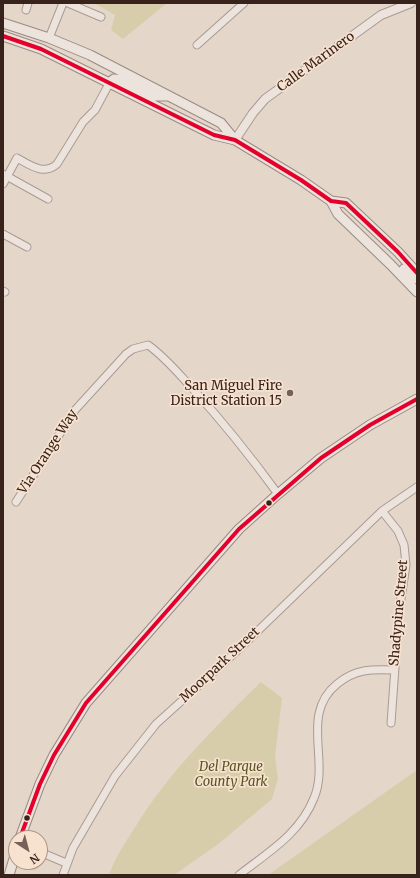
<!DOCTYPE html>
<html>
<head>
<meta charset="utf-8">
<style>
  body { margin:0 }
  #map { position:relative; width:420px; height:878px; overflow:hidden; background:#e5d6ca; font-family:Merriweather,serif }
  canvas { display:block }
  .frame { position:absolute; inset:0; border:4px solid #38221c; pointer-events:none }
  .north { position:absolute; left:8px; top:830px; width:40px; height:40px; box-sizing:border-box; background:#f7e1cf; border:1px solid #ab9587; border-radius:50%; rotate:144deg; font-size:11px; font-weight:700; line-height:16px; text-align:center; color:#38221c }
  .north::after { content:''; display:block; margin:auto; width:14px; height:18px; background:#756159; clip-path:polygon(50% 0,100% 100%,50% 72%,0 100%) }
</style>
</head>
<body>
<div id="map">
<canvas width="420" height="878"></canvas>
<div class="frame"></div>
<div class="north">N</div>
</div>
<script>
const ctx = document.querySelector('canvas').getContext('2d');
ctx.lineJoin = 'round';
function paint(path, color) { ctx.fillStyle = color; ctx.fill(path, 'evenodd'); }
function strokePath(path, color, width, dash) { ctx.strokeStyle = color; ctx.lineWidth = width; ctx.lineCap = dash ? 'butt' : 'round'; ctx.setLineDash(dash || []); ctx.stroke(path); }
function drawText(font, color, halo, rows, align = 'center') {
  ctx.font = font + ' Merriweather,serif'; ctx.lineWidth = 3.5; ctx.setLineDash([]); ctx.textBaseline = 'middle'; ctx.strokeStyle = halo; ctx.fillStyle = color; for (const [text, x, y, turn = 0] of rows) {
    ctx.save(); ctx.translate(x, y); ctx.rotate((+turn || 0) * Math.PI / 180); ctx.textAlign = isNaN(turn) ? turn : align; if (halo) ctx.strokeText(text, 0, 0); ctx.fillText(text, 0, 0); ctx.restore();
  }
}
const green = new Path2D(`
  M94,3H167L123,39L111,30L115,15Z
  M261,682L282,698L275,756L278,779L272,799L217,845L174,875H109C115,858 124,844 134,829C168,773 214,728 261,682Z
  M417,770V875H268Z`);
const minor = new Path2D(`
  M68,3L101,17
  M26,10L28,3
  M49,38L63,3
  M197,45L244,3
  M3,174L48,199
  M3,184L17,158C30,165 44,176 57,164L83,122L95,110L110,82
  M3,234L27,247
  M3,291L5,292
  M16,502L75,410L126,354L133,349L148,345C165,357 178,373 192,388C223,422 251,457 278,494
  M382,511L398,531L404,545L406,565L399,612L391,723
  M40,852L66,863
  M63,875L73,848L115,776L156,724L238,650L382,511L417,487
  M239,875C267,853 300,834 314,798C330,761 300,714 337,684C355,669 371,669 394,670`);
const tertiary = new Path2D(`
  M235,140L253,113L265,99L381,15L411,3`);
const secondary = new Path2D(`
  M3,23L49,38L90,55L221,123L235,140
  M3,36L41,49L214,135L235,140L301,180L331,201L346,203L398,252L417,273
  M110,82L114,79L123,80L153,96H168
  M331,201L338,214L390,264L417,292
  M404,269L411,277L417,279
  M20,838L40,784L54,755L86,703L239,529L278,494L321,458L370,425L417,399
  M9,875L16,852`);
const bus1 = new Path2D(`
  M3,36L41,49L214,135L235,140L301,180L331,201L346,203L398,252L417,273
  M20,838L40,784L54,755L86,703L239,529L321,458L370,425L417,399`);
const markers = [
  [290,393,4,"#756159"],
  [269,503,3.5,"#38221c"],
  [27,818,3.5,"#38221c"]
];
const streetNames = [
  ["Calle Marinero",316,62,-36],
  ["Via Orange Way",48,452,-57],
  ["Shadypine Street",399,613,-85],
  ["Moorpark Street",220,665,-43]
];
const poiNames = [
  ["San Miguel Fire",282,386],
  ["District Station 15",282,401]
];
const parkNames = [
  ["Del Parque",231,767],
  ["County Park",231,782]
];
paint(green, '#d8cdab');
strokePath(minor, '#a99b94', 9);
strokePath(tertiary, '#a99b94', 10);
strokePath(secondary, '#998b84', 11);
strokePath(minor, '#ece3dc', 7);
strokePath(tertiary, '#ece3dc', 8);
strokePath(secondary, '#ece3dc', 9);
strokePath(bus1, '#e4002b', 4);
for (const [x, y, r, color] of markers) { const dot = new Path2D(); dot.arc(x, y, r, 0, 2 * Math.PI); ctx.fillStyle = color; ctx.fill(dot); strokePath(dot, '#f7e1cf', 1.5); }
drawText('13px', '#38221c', '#f7e1cf', streetNames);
drawText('13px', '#38221c', '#f7e1cf', poiNames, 'right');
drawText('italic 13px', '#565521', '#f7e1cf', parkNames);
</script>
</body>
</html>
